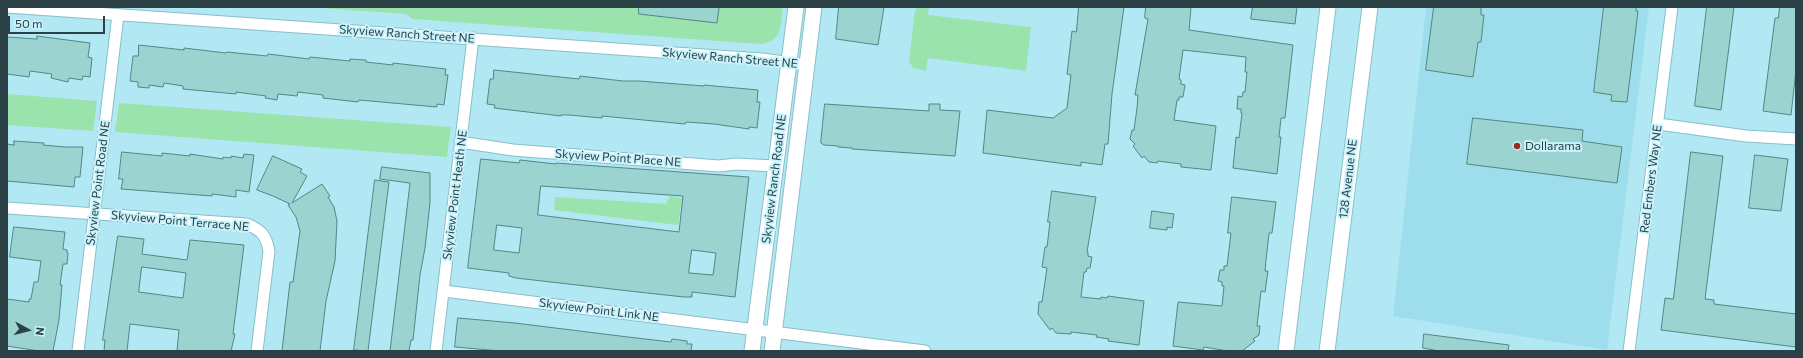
<!DOCTYPE html>
<html>
<head>
<meta charset="utf-8">
<style>
  body { margin:0 }
  #map { position:relative; width:1803px; height:358px; overflow:hidden; background:#b2e8f4; font-family:Commissioner,sans-serif }
  canvas { display:block }
  .frame { position:absolute; inset:0; border:8px solid #2b4145; pointer-events:none }
  .north { position:absolute; left:8px; top:310px; width:40px; height:40px; -webkit-text-stroke:3px #c8f3fd; paint-order:stroke; rotate:97deg; font-size:11px; font-weight:700; line-height:16px; text-align:center; color:#2b4145 }
  .north::after { content:''; display:block; margin:auto; width:14px; height:18px; background:#2b4145; clip-path:polygon(50% 0,100% 100%,50% 72%,0 100%) }
  .scale { position:absolute; left:8px; top:16px; width:97px; height:18px; box-sizing:border-box; border:2px solid #2b4145; border-top:0; padding-left:5px; font-size:12px; line-height:14px; white-space:nowrap; color:#2b4145; -webkit-text-stroke:3px #c8f3fd; paint-order:stroke }
</style>
</head>
<body>
<div id="map">
<canvas width="1803" height="358"></canvas>
<div class="frame"></div>
<div class="north">N</div>
<div class="scale">50 m</div>
</div>
<script>
const ctx = document.querySelector('canvas').getContext('2d');
ctx.lineJoin = 'round';
function paint(path, color) { ctx.fillStyle = color; ctx.fill(path, 'evenodd'); }
function strokePath(path, color, width, dash) { ctx.strokeStyle = color; ctx.lineWidth = width; ctx.lineCap = dash ? 'butt' : 'round'; ctx.setLineDash(dash || []); ctx.stroke(path); }
function drawText(font, color, halo, rows, align = 'center') {
  ctx.font = font + ' Commissioner,sans-serif'; ctx.lineWidth = 4; ctx.setLineDash([]); ctx.textBaseline = 'middle'; ctx.strokeStyle = halo; ctx.fillStyle = color; for (const [text, x, y, turn = 0] of rows) {
    ctx.save(); ctx.translate(x, y); ctx.rotate((+turn || 0) * Math.PI / 180); ctx.textAlign = isNaN(turn) ? turn : align; if (halo) ctx.strokeText(text, 0, 0); ctx.fillText(text, 0, 0); ctx.restore();
  }
}
const built = new Path2D(`
  M1426,7H1649L1607,350L1393,316Z`);
const green = new Path2D(`
  M307,7H783C781,26 782,42 760,44L413,19L406,14Z
  M917,7H929L928,15L1031,27L1026,71L928,58L926,71L913,68L909,61L915,11Z
  M7,94L97,101L93,131L7,125Z
  M119,103L451,127L447,157L115,132Z
  M670,196L682,198L678,225L554,210L555,197L666,204Z`);
const building = new Path2D(`
  M639,7H719L717,23L639,14Z
  M839,7H884L878,45L836,39Z
  M1079,7H1124L1112,94L1108,144H1105L1102,165L1081,162V166L983,153L987,110L1053,118L1067,108L1071,75L1067,74L1072,31L1076,32Z
  M1146,7H1191L1189,30L1293,45L1285,118H1281L1279,137H1281L1277,174L1233,168L1236,137L1239,138L1242,113H1241V109H1237L1238,96L1242,97L1243,92H1245L1247,72H1245L1246,57L1183,50L1179,79L1181,80V84L1185,85L1183,97H1179V100H1177L1174,120L1216,126L1211,170L1181,167V164L1158,161L1157,163L1149,162L1144,156L1142,158L1133,146L1135,144L1130,139L1132,130H1134L1137,108L1138,95H1135L1148,19L1145,18Z
  M1253,7H1297L1295,24L1251,19Z
  M1434,7H1481V15H1484L1481,42H1478L1473,77L1426,70Z
  M1604,7H1636V11H1638L1627,102L1611,101L1612,95L1594,92Z
  M1707,7H1734L1721,110L1695,106Z
  M1780,7H1796V70L1791,115L1763,111L1775,18H1778Z
  M37,36L90,43L88,57L92,58L90,77L83,76L82,80L69,78L68,82L51,78L52,74L30,71L29,77L7,74V37L37,39Z
  M139,45L184,50V48L226,53L227,52L267,56L268,54L309,59L310,57L350,61V59L366,60V62L393,65V63L446,69L445,75H448L444,105L437,104V107L359,100L358,102L323,98V95L298,92L297,96L278,94L277,100L265,98L266,96L236,92V94L183,89V86L164,83L163,87L149,85V88L138,87V82L130,81L133,56H138Z
  M494,70L579,79L580,76L623,81H639L704,86V85L758,90L757,102H760L757,128L749,127V129L714,124L686,122L685,124L602,116V118L569,115H561V116L494,108L495,105L487,104L490,79H493Z
  M825,104L929,111V104H940V110L960,111L955,156L852,149V148L838,147V146L824,145L821,143Z
  M1473,118L1583,130L1582,141L1622,147L1617,183L1467,164Z
  M14,141L44,143L43,145L65,147H83L80,177H75L74,187L7,181V144L14,145Z
  M122,152L162,156V153L190,156V154L223,159V157L231,158V156L243,158L244,154L254,155L249,192L236,190V197L212,194V196L121,189L123,179H119Z
  M1691,152L1723,156L1705,299L1714,300V304L1796,314V347L1661,330L1665,298L1673,299Z
  M1755,155L1788,159L1781,211L1749,208Z
  M273,156L302,169L300,172L307,176L292,203L322,184L330,196L328,197L334,207L337,221L335,261L326,301L320,351H282L290,282H293L300,231L296,217L288,205L290,204L273,196L257,190Z
  M481,159L519,163L520,160L556,164V163L749,177L735,297L692,292V297H684L638,292L516,278L509,276V273L468,268ZM541,186L683,196L679,232L538,215ZM497,225L522,228L519,253L494,250ZM692,250L716,253L713,275L689,273Z
  M382,167L430,173V203L425,248L420,275L413,340H411L409,351H390L410,183L380,179Z
  M375,180L389,182L368,351H366L354,350Z
  M1052,191L1096,197L1087,252H1088V256L1092,257L1090,268H1087L1086,272H1084L1081,297L1101,299V297L1107,298L1108,296L1144,301L1139,345L1108,341L1109,339L1096,337L1097,335L1071,332V334L1056,333L1052,328L1050,330L1038,314L1039,302H1042L1047,268L1042,267L1045,247H1047L1050,222H1048Z
  M1232,197L1276,202L1272,233H1269L1266,260L1265,271H1268L1265,292L1261,291L1257,326H1260L1259,335L1253,339L1255,341L1242,351H1228L1204,347L1203,350L1173,346L1178,302L1222,306L1224,286H1222V282L1218,281L1220,270H1224V266H1227L1231,233H1228Z
  M1152,211L1174,214L1172,228L1167,227V230L1150,228Z
  M14,227L65,232L63,249L67,250V253H68L67,264H63L60,285H62L59,320L53,351H39L7,346V299L29,302V299H31L34,282H38L41,261L10,257Z
  M118,236L144,239L142,254L187,260L190,240L244,245L233,334H235L231,351H177L179,330L130,324L127,351H104L105,340H103ZM142,267L186,273L183,298L139,292Z
  M458,318L515,323L628,337L671,342L672,339L687,341V344H692L691,351H501L455,347Z
  M1424,334L1509,345L1508,351H1439L1423,348Z`);
const street = new Path2D(`
  M7,7L762,59L807,65
  M1658,124L1746,136L1796,139
  M460,142L513,150L719,166L736,164L775,166
  M7,208L247,224C262,231 266,235 269,251L257,351
  M444,291L925,351
  M78,351L118,15
  M436,351L473,38
  M1629,351L1672,7`);
const secondary = new Path2D(`
  M752,351L796,7
  M772,351L814,7
  M1286,351L1328,7
  M1327,351L1370,7`);
const markers = [
  [1517,146,4,"#982e1d"]
];
const streetNames = [
  ["Skyview Ranch Street NE",407,34,4],
  ["Skyview Ranch Street NE",730,58,5],
  ["Skyview Point Place NE",618,158,4],
  ["Skyview Ranch Road NE",774,179,-83],
  ["128 Avenue NE",1348,179,-83],
  ["Red Embers Way NE",1651,179,-83],
  ["Skyview Point Road NE",98,183,-83],
  ["Skyview Point Heath NE",455,195,-83],
  ["Skyview Point Terrace NE",180,221,5],
  ["Skyview Point Link NE",599,310,7]
];
const poiNames = [
  ["Dollarama",1525,146]
];
paint(built, '#9eddeb');
paint(green, '#9ae3ad');
paint(building, '#9bd3d0');
strokePath(building, '#518785', 1);
strokePath(street, '#88bec9', 13);
strokePath(secondary, '#88bec9', 17);
strokePath(street, '#fff', 11);
strokePath(secondary, '#fff', 15);
for (const [x, y, r, color] of markers) { const dot = new Path2D(); dot.arc(x, y, r, 0, 2 * Math.PI); ctx.fillStyle = color; ctx.fill(dot); strokePath(dot, '#c8f3fd', 1.5); }
drawText('12px', '#2b4145', '#c8f3fd', streetNames);
drawText('12px', '#2b4145', '#c8f3fd', poiNames, 'left');
</script>
</body>
</html>
